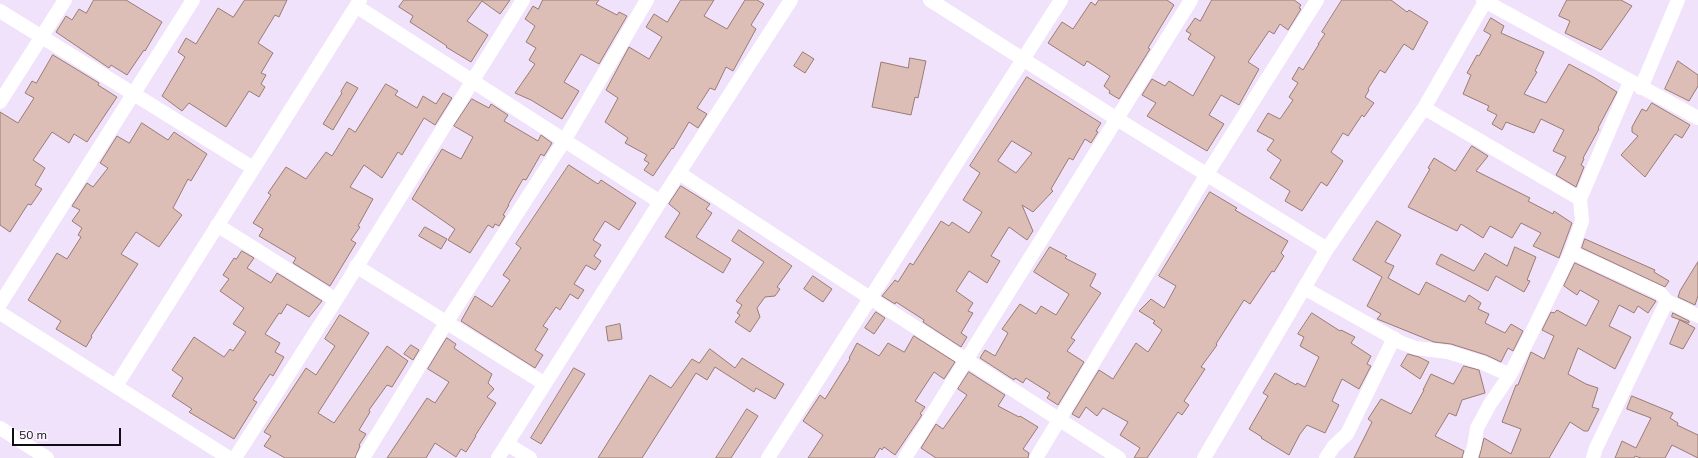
<!DOCTYPE html>
<html>
<head>
<meta charset="utf-8">
<style>
  body { margin:0 }
  #map { position:relative; width:1698px; height:458px; overflow:hidden; background:#f1e2fb; font-family:Mulish,sans-serif }
  canvas { display:block }
  .scale { position:absolute; left:12px; top:428px; width:109px; height:18px; box-sizing:border-box; border:2px solid #110c15; border-top:0; padding-left:5px; font-size:12px; line-height:14px; white-space:nowrap; color:#110c15; -webkit-text-stroke:3px #f9f3fd; paint-order:stroke }
</style>
</head>
<body>
<div id="map">
<canvas width="1698" height="458"></canvas>
<div class="scale">50 m</div>
</div>
<script>
const ctx = document.querySelector('canvas').getContext('2d');
ctx.lineJoin = 'round';
function paint(path, color) { ctx.fillStyle = color; ctx.fill(path, 'evenodd'); }
function strokePath(path, color, width, dash) { ctx.strokeStyle = color; ctx.lineWidth = width; ctx.lineCap = dash ? 'butt' : 'round'; ctx.setLineDash(dash || []); ctx.stroke(path); }
const building = new Path2D(`
  M94,0H126L162,22L145,51L144,50L127,75L111,65L109,68L56,32L66,16L72,20L79,9L86,13Z
  M245,0H287L279,17L275,15L258,43L273,53L261,73L266,75L261,84L265,87L259,97L249,91L226,127L189,103L182,111L162,96L185,57L178,52L186,38L196,44L218,8L233,17Z
  M404,0H510L500,14L482,1L467,21L488,35L471,62L446,47L447,46L410,22L413,16L399,7Z
  M543,0H599L596,4L617,15L619,12L627,16L599,64L581,54L564,82L579,91L562,119L531,100L515,93L535,64L529,60L536,48L526,42L535,26L525,19L533,6L538,9Z
  M681,0H714L704,16L727,29L745,0H757L764,4L751,25L756,29L733,71L726,67L715,90L710,88L697,108L707,114L698,128L689,122L673,149L672,148L653,176L644,170L649,163L644,160L647,155L625,143L628,138L605,122L618,98L606,90L629,47L649,59L662,37L646,27L654,14L667,22Z
  M1099,0H1167L1174,5L1148,48L1150,49L1119,99L1109,93L1110,91L1104,86L1110,76L1087,61L1084,66L1048,43L1062,22L1073,29L1091,2L1095,5Z
  M1212,0H1294L1301,5L1299,8L1301,9L1288,30L1280,24L1274,34L1269,31L1248,62L1259,69L1239,105L1221,95L1209,115L1224,124L1207,151L1147,116L1156,103L1142,95L1152,79L1165,86L1169,81L1193,96L1215,57L1188,39L1191,34L1186,31L1195,18L1200,21Z
  M1342,0H1391L1407,12L1409,10L1428,22L1413,50L1404,44L1385,73L1380,70L1368,89L1369,90L1365,97L1374,103L1364,117L1362,115L1348,136L1343,133L1331,152L1343,161L1327,186L1321,182L1302,211L1285,201L1290,191L1270,178L1281,160L1267,150L1274,140L1257,131L1268,113L1280,119L1293,100L1289,97L1298,83L1292,79L1299,67L1303,70L1319,44H1318L1325,34L1322,32Z
  M1567,0H1621L1632,6L1601,50L1565,33L1570,21L1559,16Z
  M1491,18L1504,26L1501,33L1544,52L1535,71L1537,72L1524,94L1546,103L1569,64L1595,78L1617,92L1598,128L1599,129L1583,158L1584,159L1581,165L1584,167L1576,187L1556,175L1566,157L1553,151L1564,130L1541,119L1534,133L1506,122L1502,130L1492,124L1497,115L1487,110L1489,106L1463,94L1471,75L1467,73L1477,55L1479,56L1491,35L1484,31Z
  M803,52L814,59L805,73L794,66Z
  M53,55L99,83L98,85L117,97L87,142L74,134L69,143L52,132L33,160L45,168L35,185L42,189L31,205L28,204L10,232L0,225V112L18,123L34,98L25,93L32,81L36,83Z
  M910,58L926,61L918,98L915,97L911,115L872,107L881,62L908,68Z
  M1678,61L1698,75V86L1689,101L1665,89Z
  M1027,77L1101,123L1096,131L1098,132L1091,143L1085,139L1073,160L1069,158L1051,189L1053,191L1033,212L1022,205L1033,231L1027,240L1009,227L991,256L1000,261L987,283L969,271L956,291L973,303L968,311L973,313L961,333L967,337L961,347L923,322L924,320L896,302L895,304L882,296L895,280L898,282L910,263L913,265L941,221L949,226L952,222L969,233L982,212L963,200L980,173L970,166ZM1012,141L1032,153L1016,173L998,161Z
  M347,82L358,88L333,130L323,124L342,93L341,92Z
  M386,84L398,91L395,95L417,108L423,96L436,104L443,93L452,98L435,125L424,118L402,155L398,152L382,178L364,165L350,187L373,199L358,226L360,227L351,240L356,243L330,286L293,263L296,258L259,236L263,229L253,223L271,195L268,193L286,167L306,179L326,152L332,156L349,128L355,132Z
  M472,99L489,108L491,104L508,115L504,121L538,141L541,135L552,143L544,156L541,154L526,180L523,179L508,205H509L503,215L505,216L499,226L495,224L493,228L488,225L470,253L448,240L455,229L412,199L442,149L461,159L473,137L454,126Z
  M1652,103L1690,125L1682,138L1675,134L1645,177L1621,155L1638,136L1632,132V127L1642,109L1646,111Z
  M142,123L168,140L174,132L207,154L191,181L188,179L173,208L182,215L159,247L136,232L121,254L138,264L91,336L92,337L86,347L56,329L61,321L28,300L57,253L67,259L81,237L78,235L82,228L72,221L80,210L72,206L87,183L93,187L108,168L100,163L117,136L129,143Z
  M1472,146L1488,156L1476,171L1530,198L1528,201L1553,214L1554,211L1572,223L1559,258L1533,246L1541,233L1521,223L1512,238L1490,226L1483,238L1461,224L1457,231L1408,207L1430,169L1428,168L1434,158L1455,171Z
  M569,165L598,184L601,180L636,203L619,230L605,221L593,240L601,245L594,256L601,261L595,270L586,265L574,284L584,290L578,299L570,294L560,310L556,307L543,326L548,329L535,350L543,355L535,368L461,321L475,296L492,307L510,280L503,275L521,248L516,244Z
  M681,186L710,204L706,209L712,213L696,237L731,259L723,273L665,237L680,213L669,204Z
  M1210,192L1237,208L1235,210L1288,241L1281,253L1284,256L1274,272L1272,271L1250,304L1244,300L1216,344L1217,345L1201,367L1205,369L1184,401L1189,405L1182,415L1178,412L1147,458H1134L1140,448L1120,435L1128,422L1103,408L1097,416L1086,407L1079,418L1072,414L1099,370L1113,379L1136,343L1148,352L1162,330L1153,323L1155,321L1139,311L1151,299L1164,308L1176,286L1159,276Z
  M1377,221L1401,235L1385,262L1394,266L1388,278L1419,295L1426,282L1465,302L1469,295L1481,303L1478,309L1489,314L1485,323L1505,333L1511,324L1523,331L1513,351L1508,348L1501,362L1486,355L1451,344L1434,342L1377,319L1381,314L1367,306L1382,277L1353,260Z
  M425,227L447,239L441,249L419,236Z
  M739,230L792,266L777,287L780,289L775,296L765,297L757,308L760,317L750,332L735,322L740,315L737,313L742,305L736,301L764,262L732,241Z
  M1585,239L1655,270L1654,272L1669,281L1665,287L1582,248Z
  M1050,247L1067,256L1065,258L1096,274L1090,286L1101,293L1071,338L1075,340L1067,351L1084,362L1058,405L1047,398L1050,393L1026,378L1023,383L1015,378L1014,380L980,358L985,350L995,356L1008,333L1002,329L1020,304L1036,314L1041,306L1056,315L1068,296L1069,294L1034,272Z
  M1515,247L1536,257L1527,280L1530,281L1524,292L1496,276L1488,291L1436,264L1441,254L1474,271L1485,253L1507,266Z
  M242,251L254,258L247,268L271,283L277,273L322,301L309,317L287,304L281,314L279,313L265,334L280,343L275,352L284,357L273,376L270,374L253,400L257,402L234,439L189,412L192,409L172,396L183,378L172,370L194,337L224,357L230,349L233,351L246,332L233,324L244,308L220,291L229,279L223,275L234,258L236,259Z
  M1698,262V296L1695,305L1678,297L1680,291Z
  M1575,263L1656,301L1648,313L1638,306L1634,313L1619,305L1609,326L1631,337L1615,369L1578,348L1568,374L1586,384L1598,388L1592,407L1599,409L1588,431H1584L1570,422L1549,458H1479L1484,438L1511,454L1521,429L1502,422L1516,385H1518L1531,352L1544,359L1554,336L1542,330L1551,312L1554,313L1557,310L1586,326L1599,301L1580,290L1577,295L1564,286Z
  M813,276L832,289L823,302L804,289Z
  M876,312L885,318L874,334L865,328Z
  M1312,313L1340,331L1341,330L1355,337L1351,343L1371,356L1367,364L1371,366L1359,389L1342,379L1332,401L1339,405L1325,433L1307,425L1300,434L1289,455L1261,438L1262,437L1249,429L1268,396L1263,393L1275,373L1296,385L1297,383L1305,387L1319,357L1300,346L1304,337L1298,334Z
  M1673,313L1689,321V323L1672,317Z
  M340,315L369,333L318,413L334,423L387,346L408,361L392,387L387,385L369,410L370,412L359,430L366,434L359,445L360,446L355,458H285L264,446L271,436L264,432L306,368L316,375L335,346L325,339Z
  M1680,320L1695,328L1683,349L1670,344Z
  M620,324L622,339L608,341L606,327Z
  M914,336L955,362L944,379L934,372L915,401L925,407L920,414L922,415L895,455L884,447L882,450L880,448L874,458H808L823,435L803,421L820,395L825,399L850,359L849,358L857,343L879,356L888,343L904,352Z
  M447,338L456,344L454,348L492,374L488,383L494,389L487,397L496,403L475,436H476L466,452L461,449L456,457L435,443L426,458H387L427,398L435,403L449,382L428,369Z
  M411,345L419,350L413,360L404,354Z
  M710,349L735,368L742,358L784,384L775,399L756,388L754,392L715,367L707,380L696,373L642,458H598L650,375L671,388L692,359L699,363Z
  M1408,354L1419,357L1429,362L1420,379L1401,366Z
  M1464,366L1479,370L1485,393L1462,400L1456,416L1449,413L1435,436L1464,451L1462,458H1354L1372,422L1368,419L1381,399L1411,414L1424,390H1423L1431,374L1453,384Z
  M574,368L585,374L541,444L531,438Z
  M969,372L1005,395L998,406L1019,417L1020,416L1038,427L1023,449L1029,453L1028,458H936L921,448L936,424L943,429L967,395L958,389Z
  M1632,396L1673,413L1670,418L1678,423L1677,425L1698,435V458L1672,445L1665,458H1641L1635,456L1634,458H1615L1622,441L1636,448L1651,418L1627,409Z
  M747,409L758,416L731,458H716Z`);
const minor = new Path2D(`
  M930,0L1117,119L1327,249
  M1483,0L1698,118
  M356,6L660,202
  M0,11L253,168
  M1641,88L1678,0
  M0,102L65,0
  M1424,108L1580,199
  M679,173L870,298L1119,458
  M217,225L336,300
  M1571,252L1660,293L1667,301L1698,316
  M356,266L545,384
  M1304,288L1402,343L1416,348L1448,352L1483,363L1510,375
  M0,304L193,0
  M0,313L229,458
  M116,386L360,0
  M0,428L47,458
  M507,444L530,458
  M235,458L336,300L523,0
  M363,458L446,323L564,141L647,0
  M498,458L660,202L791,0
  M768,458L1061,0
  M905,458L1191,0
  M1036,458L1207,174L1317,0
  M1204,458L1327,249L1424,108L1486,0
  M1326,458L1334,446L1347,434L1394,338
  M1470,458L1474,447L1477,428L1490,404L1510,375L1533,330L1571,252L1582,221L1580,199L1630,82
  M1593,458L1596,448L1667,301`);
paint(building, '#ddbeb7');
strokePath(building, '#987b75', 1);
strokePath(minor, '#fff', 14);
</script>
</body>
</html>
